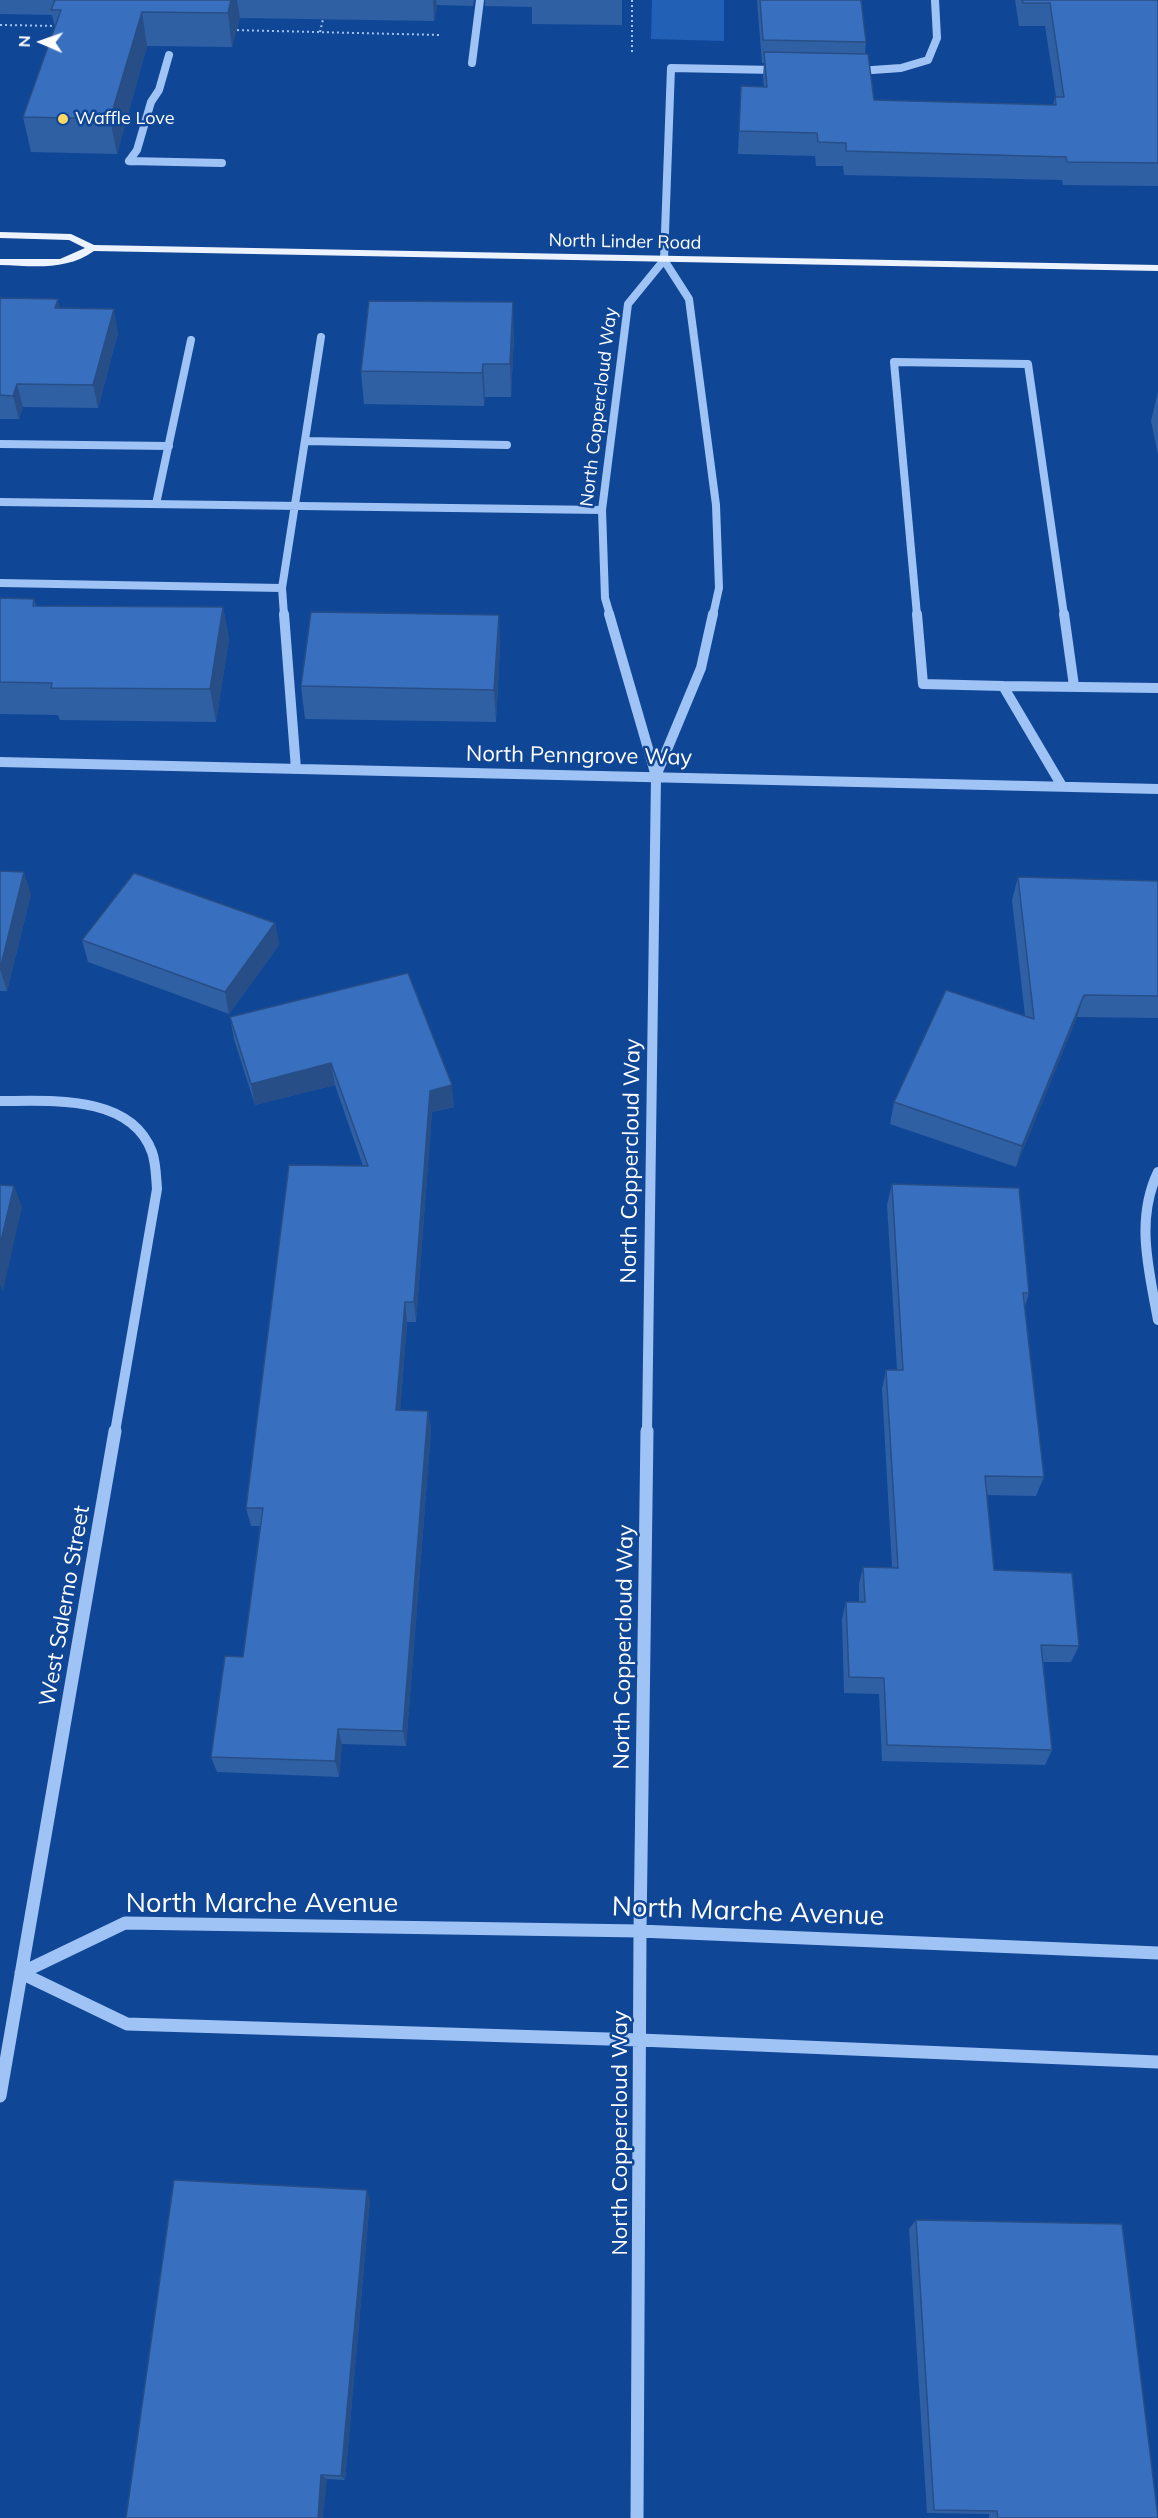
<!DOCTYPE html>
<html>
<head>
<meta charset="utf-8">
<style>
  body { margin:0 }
  #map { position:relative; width:1158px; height:2518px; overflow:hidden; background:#104696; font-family:Mulish,sans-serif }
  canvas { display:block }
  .north { position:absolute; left:12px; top:12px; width:60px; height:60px; -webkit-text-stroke:4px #104696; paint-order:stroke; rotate:272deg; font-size:16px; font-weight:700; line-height:24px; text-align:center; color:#fff }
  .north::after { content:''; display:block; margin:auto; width:21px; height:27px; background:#fff; clip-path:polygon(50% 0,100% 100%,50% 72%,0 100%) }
</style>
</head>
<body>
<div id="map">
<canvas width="1158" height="2518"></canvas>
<div class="north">N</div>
</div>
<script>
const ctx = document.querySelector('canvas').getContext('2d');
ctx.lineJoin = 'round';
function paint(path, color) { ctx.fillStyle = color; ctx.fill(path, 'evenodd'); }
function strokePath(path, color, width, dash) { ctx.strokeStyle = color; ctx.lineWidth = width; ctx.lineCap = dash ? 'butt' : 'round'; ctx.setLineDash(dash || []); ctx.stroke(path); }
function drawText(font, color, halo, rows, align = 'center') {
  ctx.font = font + ' Mulish,sans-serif'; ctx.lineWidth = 5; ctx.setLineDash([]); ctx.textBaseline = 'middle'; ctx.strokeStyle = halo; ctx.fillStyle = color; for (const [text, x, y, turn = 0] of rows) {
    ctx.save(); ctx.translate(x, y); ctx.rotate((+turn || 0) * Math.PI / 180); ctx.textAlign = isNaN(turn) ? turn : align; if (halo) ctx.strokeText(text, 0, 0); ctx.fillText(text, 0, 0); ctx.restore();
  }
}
const green = new Path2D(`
  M652,0H724V41L651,39Z`);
const path = new Path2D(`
  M632,0V53
  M0,25L59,26
  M232,30L440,35
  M320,32L324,15`);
const minorFar2 = new Path2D(`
  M472,63L480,0
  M858,71L901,68L928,60L937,38L935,0
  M129,161L137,150L151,102L159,90L169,55
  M129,161L222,163
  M664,260L671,68L776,70
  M664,260L689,299L716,505L719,588L713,615
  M306,441L507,445
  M0,444L169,446
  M0,502L602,510
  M156,504L191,340
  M0,583L282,588
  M284,615L282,588L321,337
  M610,615L605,598L602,510L628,304L664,260
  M917,615L894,362L1028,364L1064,615`);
const minorFar1 = new Path2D(`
  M284,614L296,769
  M609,614L656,776L647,1432
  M917,614L923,684L1003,686
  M1064,614L1074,686
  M0,762L1158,789
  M656,776L701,668L713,614
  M1062,786L1003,686L1158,688
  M0,1101C50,1101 131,1094 152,1152C156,1163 156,1177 157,1189L115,1432
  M1158,1172C1135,1220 1149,1270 1158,1320`);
const minor = new Path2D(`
  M1158,1953L640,1931L125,1923L21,1973L127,2024L640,2040L1158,2062
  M0,2096L115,1431
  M637,2518L640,1931L647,1431`);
const major = new Path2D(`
  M0,232L71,234L94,245L1158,265V271L94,251C66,271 33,266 0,265V259H60L85,248L69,240L0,238Z`);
const wall = new Path2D(`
  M0,0H474L473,6L437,5L434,21L240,18L232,47L147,46L117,154L31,152L23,117L55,27L52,15L0,14Z
  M485,0H622V25L532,24V7L485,6Z
  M757,0H861L866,42L865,54L874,100L1053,105L1055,97H1056L1045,26H1019L1015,0H1158V186L1063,185L1062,180L844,175L843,166H816L815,156L738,154L741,86L764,87L763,75L764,63H762Z
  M0,298L60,308L118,333L98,408L23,407L19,419H0Z
  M514,334L511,397H485L484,406L364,404L361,371Z
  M1158,391V455L1151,421Z
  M0,598L34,599L36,606L223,607L229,639L216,722L60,720L58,715L0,714Z
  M499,615L500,647L496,722L305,719L301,686Z
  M0,871L31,894L7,991H0Z
  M1018,877L1158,881V1018L1077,1017L1016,1167L890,1124L894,1102L1025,1016L1012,900Z
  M275,923L279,945L229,1014L88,962L82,940Z
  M230,1017L454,1107L432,1112L416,1322H407L400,1411H428L431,1430L406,1746L342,1744L339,1777L217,1772L211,1757L243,1657L260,1526H251L246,1508L363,1166L335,1085L255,1105L234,1039Z
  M892,1184L1029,1293L1025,1306L1044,1477L1036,1496L987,1495L994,1570L1079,1646L1071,1662H1043L1052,1750L1045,1765L882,1761L879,1694L844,1693L842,1619L846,1602H859V1584L863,1567H892L882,1389L886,1370H897L887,1205Z
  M370,2199L345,2480L327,2479L126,2518Z
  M916,2220L1158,2518H989V2514L927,2513L909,2229Z`);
const shadedWall = new Path2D(`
  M231,0H237L240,18L232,47L228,13Z
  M433,0H436L437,5L434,21Z
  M142,12L147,46L117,154L110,119Z
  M58,299L63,322L55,308Z
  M513,302L514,334L511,397L510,364Z
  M114,309L118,333L98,408L93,385Z
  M483,364L485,397L484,406L482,373Z
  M17,384L23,407L19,419L13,396Z
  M223,607L229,639L216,722L210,689Z
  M499,615L500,647L496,722L494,690Z
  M24,872L31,894L7,991L0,969Z
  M275,923L279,945L229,1014L225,992Z
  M1084,995L1077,1017L1016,1167L1022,1146Z
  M331,1063L335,1085L255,1105L251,1084Z
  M452,1085L454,1107L432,1112L416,1322L414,1302L430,1091Z
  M14,1186L22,1207L3,1291L0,1285V1245Z
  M405,1302L407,1322L399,1429L396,1410Z
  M428,1411L431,1430L406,1746L403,1731Z
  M338,1729L342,1744L339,1777L335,1761Z
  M367,2190L370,2199L345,2480L341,2476Z
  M321,2475L327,2479L323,2518H318Z`);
const building = new Path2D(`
  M55,0H231L228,13L142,12L110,119L23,117L61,10H51Z
  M760,0H861L866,42L763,40Z
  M1022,0H1158V163L1067,162L1066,157L846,151V143L818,142L817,133L739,131L741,86L767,87L764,52L868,54L874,100L1056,105L1055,97H1064L1050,3H1023Z
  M0,298L58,299L55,308L114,309L93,385L17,384L13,396L0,395Z
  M369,301L513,302L510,364H483L482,373L361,371Z
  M0,598L34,599L33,606L223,607L210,689L51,688L52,683L0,682Z
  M311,612L499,615L494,690L301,686Z
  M0,871L24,872L0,969Z
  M134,873L275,923L225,992L82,940Z
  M1018,877L1158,881V996L1084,995L1022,1146L894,1102L946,990L1034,1019Z
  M408,973L452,1085L430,1091L414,1302H405L396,1410L428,1411L403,1731L338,1729L335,1761L211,1757L225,1656L243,1657L263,1508H246L289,1165L368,1166L331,1063L251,1084L230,1017Z
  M892,1184L1019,1188L1029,1293H1023L1044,1477L985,1476L994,1570L1072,1573L1079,1646L1041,1645L1052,1750L887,1745L884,1678L849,1677L846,1602H865L863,1567L898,1568L886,1370H903Z
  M0,1185L14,1186L0,1245Z
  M174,2180L367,2190L341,2476L321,2475L318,2518H126Z
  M916,2220L1122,2224L1158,2518H998L997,2511L934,2510Z`);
const markers = [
  [63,119,6,"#ffd762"]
];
const farPoinames = [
  ["Waffle Love",75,119]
];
const farStreetnames = [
  ["North Linder Road",625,242,1],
  ["North Coppercloud Way",599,407,-83]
];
const streetNames = [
  ["North Penngrove Way",579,756,1],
  ["North Coppercloud Way",631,1161,-89],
  ["West Salerno Street",65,1606,-80],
  ["North Coppercloud Way",624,1647,-89],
  ["North Coppercloud Way",620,2133,-90]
];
const nearStreetnames = [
  ["North Marche Avenue",262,1904],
  ["North Marche Avenue",748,1912,2]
];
paint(green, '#2260b6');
strokePath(path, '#9fc3f4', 2, [2, 3]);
strokePath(minorFar2, '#9fc3f4', 8);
strokePath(minorFar1, '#9fc3f4', 10);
strokePath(minor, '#9fc3f4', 13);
paint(major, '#ecf3ff');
paint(wall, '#3060a4');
paint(shadedWall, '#274e86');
paint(building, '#3870bf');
strokePath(building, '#274e86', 1.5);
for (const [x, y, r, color] of markers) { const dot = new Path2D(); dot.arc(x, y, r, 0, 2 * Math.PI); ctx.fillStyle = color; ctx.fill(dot); strokePath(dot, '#104696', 2); }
drawText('18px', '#fff', '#104696', farPoinames, 'left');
drawText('18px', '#fff', '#104696', farStreetnames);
drawText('22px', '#fff', '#104696', streetNames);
drawText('27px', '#fff', '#104696', nearStreetnames);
</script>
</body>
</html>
